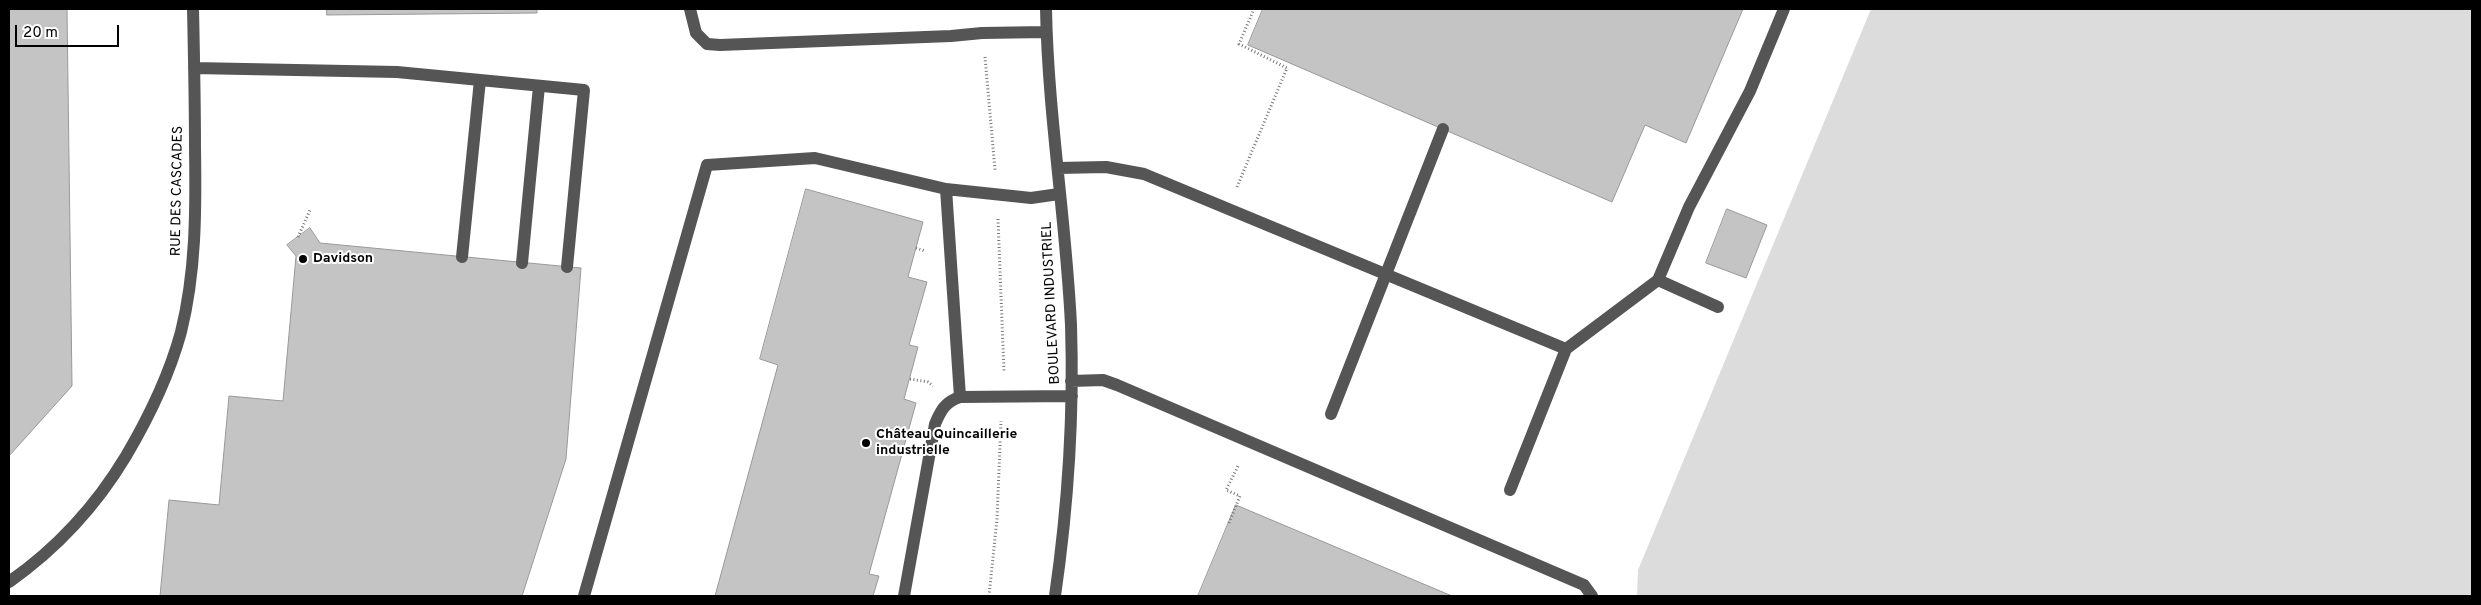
<!DOCTYPE html>
<html>
<head>
<meta charset="utf-8">
<style>
  body { margin:0 }
  #map { position:relative; width:2481px; height:605px; overflow:hidden; background:#fff; font-family:Overpass,sans-serif }
  canvas { display:block }
  .frame { position:absolute; inset:0; border:10px solid #000; pointer-events:none }
  .scale { position:absolute; left:15px; top:25px; width:104px; height:22px; box-sizing:border-box; border:2px solid #000; border-top:0; padding-left:6px; font-size:15px; line-height:18px; white-space:nowrap; color:#000; -webkit-text-stroke:4px #fff; paint-order:stroke }
</style>
</head>
<body>
<div id="map">
<canvas width="2481" height="605"></canvas>
<div class="frame"></div>
<div class="scale">20 m</div>
</div>
<script>
const ctx = document.querySelector('canvas').getContext('2d');
ctx.lineJoin = 'round';
function paint(path, color) { ctx.fillStyle = color; ctx.fill(path, 'evenodd'); }
function strokePath(path, color, width, dash) { ctx.strokeStyle = color; ctx.lineWidth = width; ctx.lineCap = dash ? 'butt' : 'round'; ctx.setLineDash(dash || []); ctx.stroke(path); }
function drawText(font, color, halo, rows, align = 'center') {
  ctx.font = font + ' Overpass,sans-serif'; ctx.lineWidth = 4; ctx.setLineDash([]); ctx.textBaseline = 'middle'; ctx.strokeStyle = halo; ctx.fillStyle = color; for (const [text, x, y, turn = 0] of rows) {
    ctx.save(); ctx.translate(x, y); ctx.rotate((+turn || 0) * Math.PI / 180); ctx.textAlign = isNaN(turn) ? turn : align; if (halo) ctx.strokeText(text, 0, 0); ctx.fillText(text, 0, 0); ctx.restore();
  }
}
const green = new Path2D(`
  M1871,9H2472V596H1637L1638,570Z`);
const building = new Path2D(`
  M9,9H67L72,386L9,456Z
  M327,9H537V13L327,15Z
  M1263,9H1743L1686,143L1645,125L1612,202L1248,45Z
  M806,189L923,222L908,277L927,282L909,345L918,347L904,399L916,403L869,574L879,576L873,596H715L778,365L760,359Z
  M1727,209L1767,225L1746,278L1706,263Z
  M310,228L320,243L581,268L566,459L522,596H160L169,500L219,505L229,396L283,401L296,256L287,245Z
  M1236,505L1452,596H1198Z`);
const path = new Path2D(`
  M985,57L995,170
  M1237,187L1287,68L1239,44L1254,9
  M998,219L1004,372
  M298,237L310,210
  M916,248L925,251
  M910,379L928,382L933,386
  M1229,523L1240,496L1226,490L1239,464
  M989,596L997,519L1001,421`);
const minor = new Path2D(`
  M690,9L696,33L707,44L720,45L951,36L982,33L1046,32
  M1046,9C1048,115 1066,219 1071,325C1074,416 1068,506 1055,596
  M194,68L397,72L584,90L567,267
  M1058,168L1106,167L1144,174L1566,349L1658,280L1689,207L1750,91L1784,9
  M1059,194L1031,198L946,189L960,397L1072,396
  M462,257L480,80
  M522,263L539,86
  M1658,280L1718,307
  M1071,381L1103,380L1117,385L1584,585L1592,596
  M1331,414L1443,129
  M1510,490L1566,349
  M9,582C56,549 96,506 126,456C149,417 169,376 181,332C196,272 196,210 195,148C195,102 194,55 193,9
  M584,596L707,165L815,158L946,189
  M904,596L935,424C941,410 945,402 960,397`);
const markers = [
  [303,259,5,"#000"],
  [866,443,5,"#000"]
];
const streetNames = [
  ["RUE DES CASCADES",178,191,-89],
  ["BOULEVARD INDUSTRIEL",1052,303,-93]
];
const poiNames = [
  ["Davidson",313,259],
  ["Château Quincaillerie",876,435],
  ["industrielle",876,451]
];
paint(green, '#dcdcdc');
paint(building, '#c4c4c4');
strokePath(building, '#999', 1);
strokePath(path, '#777', 3, [1, 2.5]);
strokePath(minor, '#555', 12);
for (const [x, y, r, color] of markers) { const dot = new Path2D(); dot.arc(x, y, r, 0, 2 * Math.PI); ctx.fillStyle = color; ctx.fill(dot); strokePath(dot, '#fff', 2); }
drawText('14px', '#000', '#fff', streetNames);
drawText('bold 14px', '#000', '#fff', poiNames, 'left');
</script>
</body>
</html>
